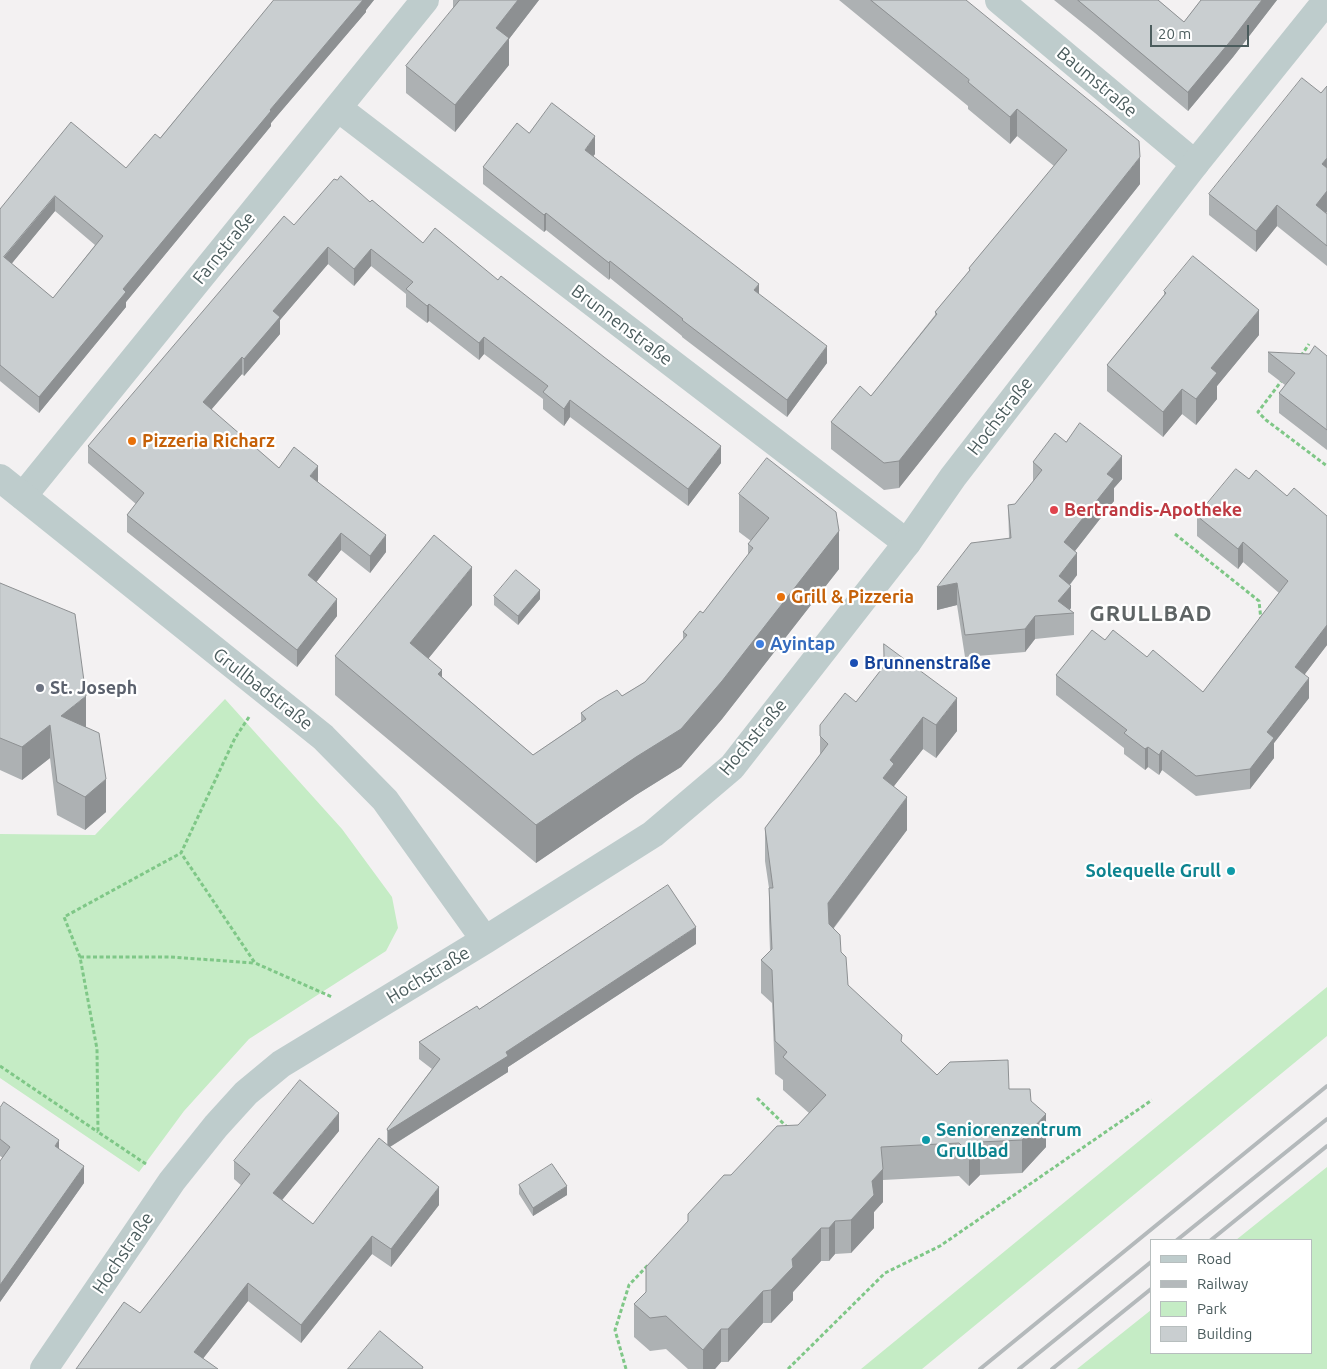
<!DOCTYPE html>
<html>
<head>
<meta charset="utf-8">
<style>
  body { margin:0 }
  #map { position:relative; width:1327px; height:1369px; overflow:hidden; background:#f3f1f2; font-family:Ubuntu,sans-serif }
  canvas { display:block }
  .legend { position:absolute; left:1150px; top:1239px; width:162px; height:115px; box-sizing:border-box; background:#fff; border:1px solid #b7bebe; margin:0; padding:6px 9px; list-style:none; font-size:15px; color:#4b5c5d }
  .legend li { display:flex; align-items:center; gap:10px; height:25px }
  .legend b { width:25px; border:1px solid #b7bebe }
  .scale { position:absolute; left:1150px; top:25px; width:99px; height:22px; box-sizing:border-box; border:2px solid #4b5c5d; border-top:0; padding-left:6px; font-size:15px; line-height:18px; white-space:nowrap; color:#4b5c5d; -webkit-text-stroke:4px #fff; paint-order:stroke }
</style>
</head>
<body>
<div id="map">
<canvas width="1327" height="1369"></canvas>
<ul class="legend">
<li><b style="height:6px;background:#becccc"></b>Road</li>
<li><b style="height:6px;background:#b4b9bb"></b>Railway</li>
<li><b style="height:14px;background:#c5ecc5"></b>Park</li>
<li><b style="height:14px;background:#c9ced0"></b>Building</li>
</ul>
<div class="scale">20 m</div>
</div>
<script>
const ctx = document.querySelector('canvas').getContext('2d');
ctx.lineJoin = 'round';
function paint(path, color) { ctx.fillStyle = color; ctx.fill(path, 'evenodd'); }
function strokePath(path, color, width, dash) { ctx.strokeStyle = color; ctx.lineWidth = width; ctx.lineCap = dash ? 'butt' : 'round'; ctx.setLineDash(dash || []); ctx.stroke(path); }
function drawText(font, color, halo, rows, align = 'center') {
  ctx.font = font + ' Ubuntu,sans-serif'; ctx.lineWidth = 4.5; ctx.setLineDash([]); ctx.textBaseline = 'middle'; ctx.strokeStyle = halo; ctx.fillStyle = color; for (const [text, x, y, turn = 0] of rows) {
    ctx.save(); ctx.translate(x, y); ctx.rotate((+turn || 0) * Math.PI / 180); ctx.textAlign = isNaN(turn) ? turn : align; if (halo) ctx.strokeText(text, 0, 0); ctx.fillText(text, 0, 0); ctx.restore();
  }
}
const green = new Path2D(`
  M225,699L342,829L392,897L398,928L386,951L249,1039L184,1111L139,1172L0,1078V834L95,835Z
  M1327,987V1036L922,1369H861Z
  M1327,1167V1369H1077L1151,1310V1353H1311V1240H1236Z`);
const path = new Path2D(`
  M1301,356L1309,344
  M1283,379L1258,412L1266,420L1327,466
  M1175,534L1259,601L1261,620
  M249,717L235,738L181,853L255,963L332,997
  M80,957H171L254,963
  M0,1066L98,1132
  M757,1098L787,1127
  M146,1164L98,1132L97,1049L80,957L64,917L181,853
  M626,1369L615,1330L629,1285L648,1265
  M788,1369L885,1273L940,1246L1152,1100`);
const minor = new Path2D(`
  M999,0L1195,164
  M338,108L907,543
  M23,496L425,0`);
const tertiary = new Path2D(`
  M0,478L323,737L385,800L485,940
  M44,1369L172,1181L216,1126L246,1093L281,1064L485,940L653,834L732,767L907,543L953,477L1195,164L1327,0`);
const rail = new Path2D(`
  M1177,1240L1327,1119
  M1211,1240L1327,1146
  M980,1369L1327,1086
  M1019,1369L1151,1262
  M1052,1369L1151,1289`);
const wall = new Path2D(`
  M274,0H374L366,10V12L271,123V126L126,302V307L39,413L0,381V209L126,168L160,138ZM55,211L95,245L53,298L11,264Z
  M453,0H539L509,39V65L455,132L406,93V66L453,9Z
  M839,0H966L1140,184L899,488L884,490L831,449V422L871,396L935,315V312L969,271V268L1054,166L1017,136L1010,144L968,109V106Z
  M1054,0H1158L1184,22L1201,0H1277L1233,57L1188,111L1095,33Z
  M1327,86V212L1326,213L1327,214V266L1277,226L1256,252L1209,215V194L1321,93Z
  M529,133L595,154L593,156L759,294L827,363L787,417L682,337V336L610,278L609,280L546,230L544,232L483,184V167Z
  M370,202L423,243L721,463L688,506L570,417L564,426L543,409V399L484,354L479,360L429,321L427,323L406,307V294L371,266L354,286L328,264L280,320V334L244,376L242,374L211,410L279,468L318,482L386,552L370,573L341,550L316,582L337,616L297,667L127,532V515L136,504L88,463V446L294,225Z
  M1164,291L1259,335L1217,386V399L1196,425L1182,414L1163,437L1107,391V365L1164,295Z
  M1268,352L1327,356V450L1279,413V393L1285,385L1268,372Z
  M1066,442L1122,479L1114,488V501L1075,551L1077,575L1070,585L1071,608L1069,610L1074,613V635L1035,639L1025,652L965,657L957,605L937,610V587L1009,538L1008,505L1015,504L1033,482V462Z
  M1249,479L1287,496L1327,516V645L1305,674L1309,698L1274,743V758L1250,789L1196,796L1162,770L1159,775L1148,767L1145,770L1124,754V748L1056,695V675L1105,640L1147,657L1203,692L1279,593L1243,562L1238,569L1197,536V516Z
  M739,494L839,569L722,719L681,767L636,795L536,863L335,695V656L472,605L428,659L442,677L533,755L581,722V713L622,696L645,682L683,639V632L703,613L748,555V544L751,541L739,532Z
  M0,583L86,727L106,812L85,830L57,815L50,758L22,780L0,770Z
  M494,596L540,599L518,625L494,605Z
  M884,644L957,731L936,758L923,749L894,786L907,830L834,928L841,952L848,985L902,1042L937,1075L1009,1089L1031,1101L1046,1147L1022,1173L980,1175L969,1186L959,1176L883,1180V1202L874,1212V1228L851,1253L835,1254L829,1261H821L793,1292V1300L771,1323H763L728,1362H721L715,1369H688L666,1349L650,1351L634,1337V1304L646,1292L688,1222V1214L731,1175L798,1125L809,1113L783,1090V1080L775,1074L772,1003L761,993V960L770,951L769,921V888L765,861V828L820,755V736L856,702L884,667Z
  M696,944L508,1067V1072L390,1147L439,1205L391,1267L372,1254L301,1343L248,1301L203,1358L140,1313L242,1186L234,1179V1161L339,1131L282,1200L313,1224L387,1144V1129L432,1069L419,1059V1042L479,1009Z
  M0,1108L59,1149L84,1183L0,1302V1161L3,1158L0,1156Z
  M519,1185L567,1195L533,1216L519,1194Z`);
const shadedWall = new Path2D(`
  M363,0H374L366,10V12L271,123V126L126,302V307L39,413V397L123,289L270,110Z
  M518,0H539L509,39V65L455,132V105L496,28Z
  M1262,0H1277L1233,57L1188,111V92Z
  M1017,109V136L1010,144V117Z
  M595,136V154L585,167V150Z
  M1140,157V184L899,488V461Z
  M1327,158V179L1322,164Z
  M1327,191V212L1316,225V205Z
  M55,196V211L4,273V257Z
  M1277,205V226L1256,252V231Z
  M546,213V230L544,232V215Z
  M328,247V264L280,320V334L244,376V359L273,311Z
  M371,249V266L354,286V269Z
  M610,261V278L609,280V263Z
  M759,284V301L754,290Z
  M429,304V321L427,323V306Z
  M1259,310V335L1217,386V399L1196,425V399L1211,368Z
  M484,337V354L479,360V343Z
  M827,346V363L787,417V400Z
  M242,357V374L203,419V402Z
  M1182,389V414L1163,437V412Z
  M570,400V417L564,426V409Z
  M721,446V463L688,506V489Z
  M1122,456V479L1114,488V501L1064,565V542L1107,474Z
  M318,466V483L310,476Z
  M839,531V569L722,719L681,767L636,795L536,863V825Z
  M341,533V550L308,593V575Z
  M386,535V552L370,573V556Z
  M1243,542V562L1238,569V549Z
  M1077,553V575L1059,598V576Z
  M472,567V605L410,681V643Z
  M957,583V605L937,610V587Z
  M1071,586V608L1066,614L1058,601Z
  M540,590V599L518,625V616Z
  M337,599V616L297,667V650Z
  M1035,616V639L1025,652V629Z
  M1327,625V645L1295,687V667Z
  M442,670V708L438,674Z
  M1309,678V698L1274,743V758L1250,789V769L1267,732Z
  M86,696V728L61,716Z
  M957,698V731L936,758V725Z
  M923,717V749L894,786V797L883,778L890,760Z
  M50,725V758L22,780V747Z
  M1148,747V767L1145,770V749Z
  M1162,750V770L1159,775V755Z
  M106,779V812L85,830V797Z
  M907,797V830L828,935V903Z
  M696,927V944L508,1067V1072L388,1148V1131L506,1052Z
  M339,1113V1131L273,1211V1193Z
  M1046,1114V1147L1022,1173V1140Z
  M59,1140V1157L55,1146Z
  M980,1142V1175L969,1186V1153Z
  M84,1166V1183L0,1302V1285Z
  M883,1169V1202L874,1212V1228L851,1253V1220L872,1181Z
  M567,1186V1195L533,1216V1208Z
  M439,1187V1205L391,1267V1249Z
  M835,1221V1254L829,1261V1228Z
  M821,1228V1261L793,1292V1300L771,1323V1290L792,1259Z
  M372,1236V1254L301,1343V1325Z
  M248,1283V1301L195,1369L194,1352Z
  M763,1291V1323L728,1362V1329Z
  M721,1329V1362L715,1369H703V1350Z`);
const building = new Path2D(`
  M274,0H363L270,110L271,111L123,289L126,292L39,397L0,365V209L71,122L126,168L155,134L160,138ZM55,196L103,236L53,298L4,257Z
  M460,0H518L496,28L509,38L455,105L406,66Z
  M871,0H966L1139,141L1140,157L899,461L884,463L831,422L860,386L871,396L937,314L935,312L970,270L969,268L1067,150L1017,109L1010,117L968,82L969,80Z
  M1078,0H1158L1184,22L1201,0H1262L1233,38L1188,92Z
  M1302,78L1321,93L1327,86V158L1322,164L1327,168V191L1316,205L1327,214V246L1277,205L1256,231L1209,194Z
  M552,103L595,136L585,150L759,284L754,290L827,346L787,400L682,320L683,319L610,261L609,263L546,213L544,215L483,167L517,123L529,133Z
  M341,176L370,202L372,200L423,243L435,228L498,280L501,276L604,357L721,446L688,489L570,400L564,409L543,392L548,386L484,337L479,343L429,304L427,306L406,289L413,282L371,249L354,269L328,247L273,311L280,317L244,359L242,357L203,402L279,468L294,447L318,466L310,476L386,535L370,556L341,533L308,575L337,599L297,650L127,515L144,493L88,446L284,216L294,225L334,179L337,180Z
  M1193,256L1259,310L1211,368L1217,373L1196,399L1182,389L1163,412L1107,365L1166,293L1164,291Z
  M1315,346L1327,356V430L1279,393L1295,373L1268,352L1309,354Z
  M1080,423L1122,456L1107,474L1114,479L1064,542L1077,553L1059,576L1071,586L1058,601L1074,613L1035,616L1025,629L965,635L957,583L937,587L971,543L1011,538L1008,505L1015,504L1042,470L1033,462L1055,433L1066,442Z
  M767,458L836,512L839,531L722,681L681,729L636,757L536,825L335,656L434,535L472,567L410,643L442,670L438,674L533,755L586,719L581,713L598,701L617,690L622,696L645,682L687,635L683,632L700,611L703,613L753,548L748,544L769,518L739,494Z
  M1236,469L1249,479L1256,470L1287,496L1294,488L1327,516V625L1295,667L1309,678L1267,732L1274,738L1250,769L1196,776L1162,750L1159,755L1148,747L1145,749L1124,733L1127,730L1056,675L1092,630L1105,640L1113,630L1147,657L1153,650L1203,692L1288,581L1243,542L1238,549L1197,516Z
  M516,570L540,590L518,616L494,596Z
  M0,583L75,614L86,696L61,716L99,733L106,779L85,797L57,782L50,725L22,747L0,738Z
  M884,644L957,698L936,725L923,717L890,760L894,764L883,778L907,797L828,903L829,924L840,935L841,952L846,957L848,985L902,1035L901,1041L937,1075L950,1062L1008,1060L1009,1089H1030L1031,1101L1046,1114L1022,1140L980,1142L969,1153L959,1143L881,1147L883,1169L872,1181L874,1195L851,1220L835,1221L829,1228H821L792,1259L793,1267L771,1290L763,1291L728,1329H721L703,1350L666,1316L650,1318L634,1304L646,1292V1267L688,1221V1214L724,1175H731L777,1126L798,1125L826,1095L783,1057L787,1052L775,1041L772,970L761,960L772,949L769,888H773L765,828L828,744L820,736V725L845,693L856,702L884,666Z
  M668,885L696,927L506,1052L508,1056L388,1131L387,1129L440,1059L419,1042L477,1006L479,1009Z
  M300,1080L339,1113L273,1193L313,1224L379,1138L439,1187L391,1249L372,1236L301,1325L248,1283L194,1352L218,1369H76L124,1302L140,1313L250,1174L234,1161Z
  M4,1102L59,1140L55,1146L84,1166L0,1285V1161L10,1147L0,1139V1108Z
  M552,1164L567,1186L533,1208L519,1185Z
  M380,1331L423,1367L422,1369H348Z`);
const markers = [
  [132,441,5,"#e8710a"],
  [1054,510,5,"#e0444e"],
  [781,597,5,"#e8710a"],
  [760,644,5,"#3f7fe0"],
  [854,663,5,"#1a4fb4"],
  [40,688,5,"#6b7280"],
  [1231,871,5,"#0f9aa8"],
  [926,1140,5,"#0f9aa8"]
];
const streetNames = [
  ["Baumstraße",1097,82,40],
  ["Farnstraße",224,248,-51],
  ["Brunnenstraße",622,325,37],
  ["Hochstraße",1000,416,-52],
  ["Grullbadstraße",263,689,38],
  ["Hochstraße",753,737,-50],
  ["Hochstraße",428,975,-31],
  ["Hochstraße",123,1253,-56]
];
const foodNames = [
  ["Pizzeria Richarz",142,441],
  ["Grill & Pizzeria",791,597]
];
const healthNames = [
  ["Bertrandis-Apotheke",1064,510]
];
const shopNames = [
  ["Ayintap",770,644]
];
const transitNames = [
  ["Brunnenstraße",864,663]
];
const worshipNames = [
  ["St. Joseph",50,688]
];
const cultureNames = [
  ["Solequelle Grull",1221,871],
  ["Seniorenzentrum",936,1130,"left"],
  ["Grullbad",936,1151,"left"]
];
const districtNames = [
  ["GRULLBAD",1151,614]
];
paint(green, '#c5ecc5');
strokePath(path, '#7fc787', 3, [4, 2.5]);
strokePath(minor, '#becccc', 28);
strokePath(tertiary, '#becccc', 28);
strokePath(rail, '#b4b9bb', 4);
paint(wall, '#adb1b3');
paint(shadedWall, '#8d9092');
paint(building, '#c9ced0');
strokePath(building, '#8d9092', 1);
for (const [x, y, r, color] of markers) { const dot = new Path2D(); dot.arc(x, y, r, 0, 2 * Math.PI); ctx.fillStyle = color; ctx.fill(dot); strokePath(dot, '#fff', 2); }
drawText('18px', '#4b5c5d', '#fff', streetNames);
drawText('bold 18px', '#c56008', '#fff', foodNames, 'left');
drawText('bold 18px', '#be3a42', '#fff', healthNames, 'left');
drawText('bold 18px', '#366cbe', '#fff', shopNames, 'left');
drawText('bold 18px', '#164399', '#fff', transitNames, 'left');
drawText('bold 18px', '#5b616d', '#fff', worshipNames, 'left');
drawText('bold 18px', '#0d838f', '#fff', cultureNames, 'right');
ctx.letterSpacing = '1px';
drawText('bold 22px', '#5e6465', '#fff', districtNames);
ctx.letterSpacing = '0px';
</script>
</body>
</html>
